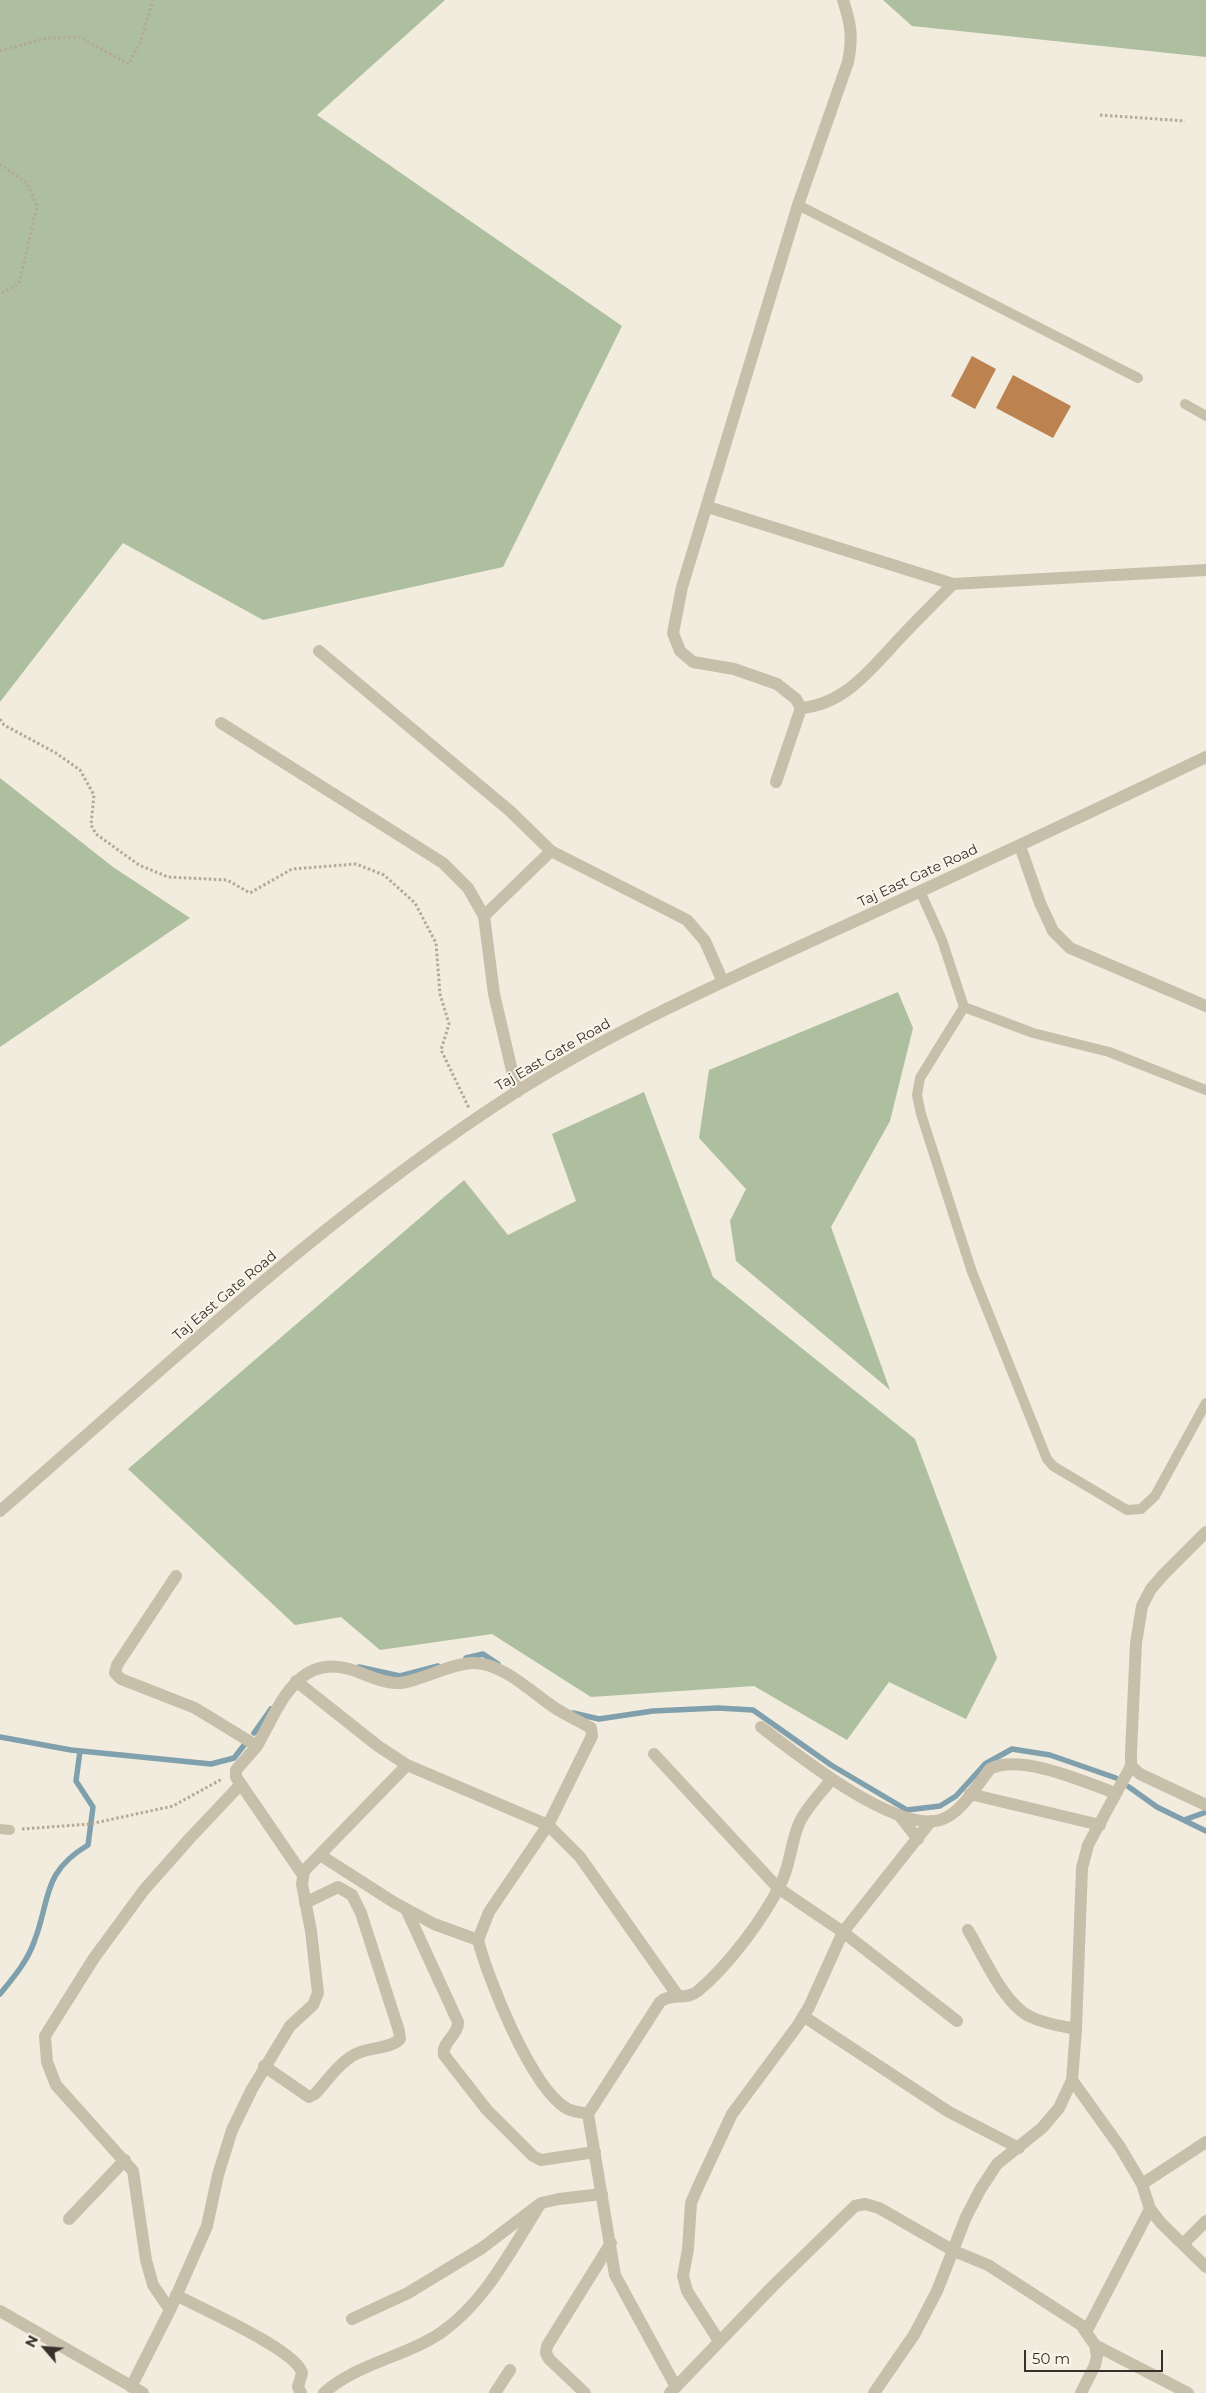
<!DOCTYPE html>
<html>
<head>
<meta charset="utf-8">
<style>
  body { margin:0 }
  #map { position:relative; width:1206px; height:2393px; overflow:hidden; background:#f1ecde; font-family:Montserrat,sans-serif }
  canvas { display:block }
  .north { position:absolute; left:20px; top:2323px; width:50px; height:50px; -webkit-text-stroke:4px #f9f5ea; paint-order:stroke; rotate:297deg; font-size:14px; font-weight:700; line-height:20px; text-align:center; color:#36312a }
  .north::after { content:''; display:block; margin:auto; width:18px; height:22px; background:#36312a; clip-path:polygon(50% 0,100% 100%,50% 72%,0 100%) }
  .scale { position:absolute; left:1024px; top:2350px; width:139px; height:22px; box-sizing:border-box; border:2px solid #36312a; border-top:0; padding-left:6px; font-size:15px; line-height:18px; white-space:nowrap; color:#36312a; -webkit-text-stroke:4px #f9f5ea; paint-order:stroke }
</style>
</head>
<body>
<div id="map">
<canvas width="1206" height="2393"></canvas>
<div class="north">N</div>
<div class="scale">50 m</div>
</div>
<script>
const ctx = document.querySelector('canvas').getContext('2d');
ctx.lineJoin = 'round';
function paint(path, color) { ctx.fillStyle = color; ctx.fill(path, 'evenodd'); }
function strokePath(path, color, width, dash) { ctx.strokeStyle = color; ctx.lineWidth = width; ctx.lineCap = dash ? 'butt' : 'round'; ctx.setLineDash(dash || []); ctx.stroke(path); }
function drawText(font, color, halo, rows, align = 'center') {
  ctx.font = font + ' Montserrat,sans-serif'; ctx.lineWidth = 4; ctx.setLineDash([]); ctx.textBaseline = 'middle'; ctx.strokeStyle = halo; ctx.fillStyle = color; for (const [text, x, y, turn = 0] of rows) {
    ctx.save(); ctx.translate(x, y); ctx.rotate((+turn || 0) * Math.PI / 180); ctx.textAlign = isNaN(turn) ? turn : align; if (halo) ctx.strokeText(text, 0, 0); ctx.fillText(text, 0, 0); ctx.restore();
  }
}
const green = new Path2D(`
  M0,0H445L317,115L622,326L503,567L263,620L123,543L0,702Z
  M883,0H1206V57L912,26Z
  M0,778L113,867L190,918L0,1047Z
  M898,992L913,1028L890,1121L831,1227L890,1390L736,1261L730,1221L746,1189L699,1138L709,1070Z
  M644,1092L713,1277L915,1439L997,1658L966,1719L889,1682L847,1740L754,1686L591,1697L492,1634L380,1650L341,1617L295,1625L128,1469L464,1180L508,1235L576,1201L552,1134Z`);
const stream = new Path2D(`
  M466,1658L483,1654L498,1664
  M359,1667L400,1676L438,1666
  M573,1713L599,1719L653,1711L718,1708L753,1710L831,1765L907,1810L940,1806L956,1796L985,1764L1012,1749L1050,1755L1116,1778
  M254,1733L271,1709
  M0,1737L71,1750L211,1764L234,1758L245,1744
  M1129,1787L1157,1807L1206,1831
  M1184,1820L1206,1812
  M0,1994C13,1978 27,1962 34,1942C51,1899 41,1873 88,1845L93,1807L76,1781L80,1751`);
const building = new Path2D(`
  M972,356L996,369L975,409L951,396Z
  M1013,375L1071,406L1053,438L996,408Z`);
const path = new Path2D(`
  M0,51L47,38L79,37L129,64L141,40L153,0
  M1100,115L1185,121
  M0,164L27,183L37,206L19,284L0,294
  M0,719L4,725L56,753L80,770L94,795L91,825L96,834L139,865L168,877L227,880L250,893L292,869L356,864L384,875L415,903L436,943L440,994L449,1024L441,1050L469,1108
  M22,1829L90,1824L173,1806L222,1779`);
const lane = new Path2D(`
  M798,205L1138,378
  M1185,404L1206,416
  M920,891L942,940L964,1007L920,1078L917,1095L921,1114L972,1272L1047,1459L1053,1466L1127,1510L1141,1509L1155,1496L1206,1403
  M964,1007L1033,1033L1109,1052L1206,1090
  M0,1829L10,1830`);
const street = new Path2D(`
  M708,507L953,584L1206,570
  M319,651L510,811L551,851L687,920L705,941L723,982
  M801,708L796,699L777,684L734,669L693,662L680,651L673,633L682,587L798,205L848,62C853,37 851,24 843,0
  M221,723L443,863L468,888L484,916L494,994L517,1092
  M776,782L801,708C844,705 872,668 899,639C917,620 935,602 953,584
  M1020,846L1040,903L1053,931L1070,948L1206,1006
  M484,916L551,851
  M0,1511C166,1367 328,1213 513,1094C616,1029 730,978 840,928C963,872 1085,815 1206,757
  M1206,1532L1164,1574L1151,1589L1142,1606L1136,1643L1131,1752V1766L1140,1774L1206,1805
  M176,1576L117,1665L115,1673L121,1679L195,1708L257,1746L236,1770V1777L303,1875
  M296,1681L378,1746L407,1765L548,1825L580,1857L678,1996
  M761,1727C796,1754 895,1833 940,1820C961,1814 977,1785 990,1769C1020,1753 1085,1782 1115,1793
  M257,1746C278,1709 296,1654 349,1669C364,1673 380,1683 396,1683C415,1684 450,1663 473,1663C503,1663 531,1692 555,1708C566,1715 579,1721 591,1728L592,1736L548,1825L489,1912L478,1940C488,1979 531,2087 566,2108C572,2112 581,2112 588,2114
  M654,1754L778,1888L843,1932L957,2021
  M970,1794L1100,1825
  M899,1815L918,1839
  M320,1855L395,1903L434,1924L478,1940
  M406,1909L458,2022C459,2035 441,2042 444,2055L487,2110L533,2156L541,2160L595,2152
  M968,1930C983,1955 1004,2005 1031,2017C1045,2024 1061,2026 1076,2029
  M803,2016L949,2112L1019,2148
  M264,2066L309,2097L315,2094C328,2080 340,2061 358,2053C371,2047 390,2049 400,2039L399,2031L361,1913L352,1895L338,1887L305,1903
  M1072,2080L1120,2147L1142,2184L1150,2209L1161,2223L1206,2267
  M1142,2184L1206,2142
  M69,2219L125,2160
  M1183,2244L1206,2221
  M176,2295C200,2308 297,2350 302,2373L298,2387L301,2393
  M170,2310L153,2285L146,2260L133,2171L56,2085L47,2062L45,2036L94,1958L144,1890L191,1837L241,1784
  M0,2311L143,2393
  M352,2319L408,2293L482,2248L541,2203L559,2199L602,2194
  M1086,2332L1150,2209
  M719,2341L687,2291L683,2276L688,2249L691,2203L697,2189L732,2114L798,2025L809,2007L843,1932L931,1821
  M1095,2345L1188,2393
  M131,2387L170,2310L207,2226L218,2175L232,2130L252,2089L290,2026L313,2005L318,1993L311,1931L302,1884L304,1871L407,1765
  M676,2387L615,2275L588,2114L660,2002C672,1992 686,2001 698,1991C729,1965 765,1917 782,1881C790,1864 791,1844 798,1826C804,1810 821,1793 831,1780
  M324,2393C357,2363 406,2357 442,2332C487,2300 512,2248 541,2203
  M495,2393L510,2370
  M585,2393L549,2359L546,2353L547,2346L611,2243
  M670,2393L774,2285L855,2206L865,2204L879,2208L954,2251L988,2265L1081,2325L1095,2345L1097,2356L1095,2365L1081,2393
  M874,2393L914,2335L937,2291L966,2217L980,2190L997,2164L1042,2128L1059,2108L1072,2080L1076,2029L1082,1868L1088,1845L1131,1766`);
const streetNames = [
  ["Taj East Gate Road",918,876,-25],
  ["Taj East Gate Road",553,1055,-30],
  ["Taj East Gate Road",225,1296,-40]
];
paint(green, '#adbf9f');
strokePath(stream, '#7fa0ac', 5.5);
paint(building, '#bc8351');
strokePath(path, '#b4a995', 3, [2.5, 2.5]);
strokePath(lane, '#c8bfab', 10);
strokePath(street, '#c8bfab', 12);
drawText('14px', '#36312a', '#f9f5ea', streetNames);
</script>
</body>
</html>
